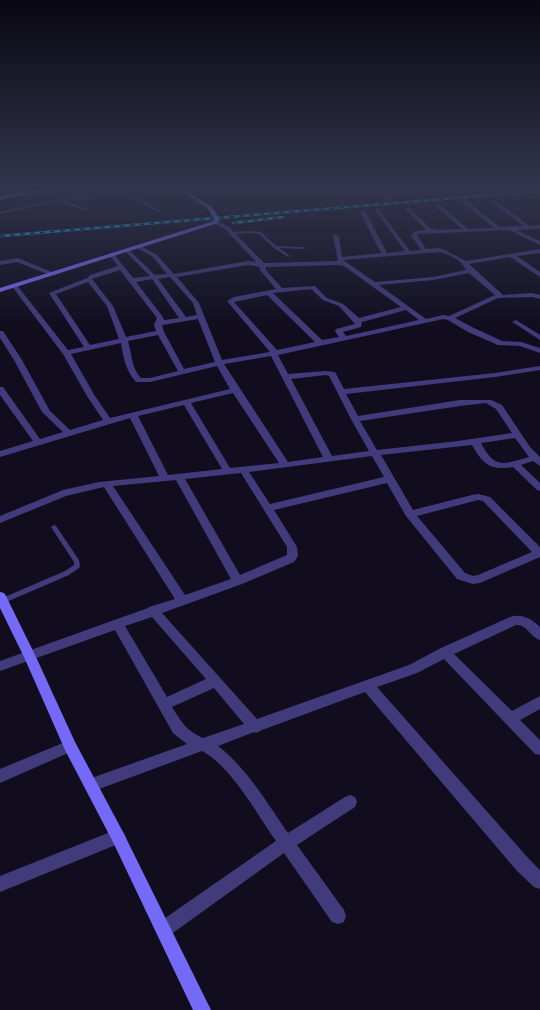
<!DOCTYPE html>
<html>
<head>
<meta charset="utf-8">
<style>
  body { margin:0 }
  canvas { display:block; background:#110d1f }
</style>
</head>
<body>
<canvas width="540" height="1010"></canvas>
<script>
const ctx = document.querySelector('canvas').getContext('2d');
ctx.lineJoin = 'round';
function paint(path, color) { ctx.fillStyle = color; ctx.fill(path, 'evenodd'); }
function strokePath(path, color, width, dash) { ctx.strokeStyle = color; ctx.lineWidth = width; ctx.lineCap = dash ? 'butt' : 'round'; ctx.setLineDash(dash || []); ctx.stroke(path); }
const lane = new Path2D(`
  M124,187H127L124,190V191L161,211L158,212L122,192L83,200L65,201L88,209V211H87L63,203V201L55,202L0,214V212L55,200L83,198L121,190Z
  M251,231L261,232L276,246L304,247L306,248L304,249L279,248L289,255V257H288L274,248L259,234L251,233L232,234L230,233L232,232Z
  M54,525L56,526L79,560L80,566L79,568L69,575L4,603H0V599L65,571L74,565V562L51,527Z`);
const street = new Path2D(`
  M380,187L391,197V199H387L377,190L345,192L343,191Z
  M416,187H421L430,195L426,196Z
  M446,187H451L458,192L454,193Z
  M489,187H494L496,189L492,190Z
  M507,187H512L513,188L511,189Z
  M465,200L500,227L523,226L494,204L493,203L496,201L530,226L540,225V229L516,230L540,241V245L509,230L419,234L417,235L426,249L439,248L445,250L466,261L540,249V253L517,256L540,272V277L510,257L469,264L503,295L532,293L540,295V299L532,297L498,298L455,318L474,328L502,341L521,342L540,348V353L520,346L498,345L468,332L448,320L443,319L278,355L288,374L326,371L335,372L344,389L495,373L540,366V370L495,377L346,394L358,416L460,400H491L502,405L530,447L540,457V466L533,461L521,465L540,483V491L537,490L513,467C490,471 483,464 472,445L381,455L413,510L472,495L478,494L490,497L540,547V557L480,583L473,584L457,579L406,516L387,483L274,510L297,547L298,556L294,562L242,584L162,613L257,719L409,665L441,648L510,617C522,613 532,619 540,627V640C530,637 527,624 516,625L454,654L512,711L540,696V709L520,720L540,740V755L535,754L444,659L417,673L377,687L529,859L540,870V889L534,887L517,871L365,692L262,730L256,733L254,732L218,746C247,768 267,803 288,833L345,797L350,795L355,797L357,802L355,807L297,845L344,910L346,916L344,922L338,924L332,922L284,853L170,935L164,937L158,935L156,929L158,923L276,841C257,814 231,766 202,751L91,792L86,790L84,785L86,780L187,744L173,733L115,630L0,671V661L148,608L149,607L175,599L104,487L66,496L0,523V516L63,490L99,482L159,476L130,418L0,457V451L33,441L0,395V387H3L40,439L63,432L42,412L14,360L0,338V331H3L22,360L50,411L70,430L103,420L87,396L63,354L11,285L16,284L68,350L84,347L49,293L87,278L90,275L118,266L109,255L110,254H114L133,278L150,276L124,250L127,248L155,275L167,274L153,257L137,248V246L139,245L157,255L174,274L248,261L256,262L225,229L214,223L213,222L216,220L229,227L264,263L338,261L333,236L336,234L339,236L342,257L381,253L360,212L363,210L366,212L387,253L405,251L375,210L378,208L410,251L421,250L411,235L416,231L426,230L406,210V208H410L430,228L437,230L462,229L437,207L436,206L439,204L468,229L494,228L463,203L462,202ZM439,252C449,254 462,260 466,270L433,277L375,282L343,260ZM248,265L260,267V270L276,289L234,297L227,301L270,352L222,360L199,303L177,277ZM337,265L344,266L401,307L359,318L343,304L327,298L315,286L282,288L265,269L266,267ZM120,270L157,318L154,325L156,331L126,337L113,306L92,279ZM469,273L495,295L449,316L443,315L426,319L379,285L433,280ZM170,277L193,303L197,315L186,317L158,279ZM152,279L179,318L164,320L163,317L136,282ZM88,282L107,306L119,339L90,345L56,294ZM311,289L323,300L339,306L355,324L336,329L335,331L339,337L322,340L273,293ZM267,295L315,342L277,350L234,302ZM406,310L419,320L346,336L343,332L361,327L362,322ZM198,319L215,362L184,369L164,332L162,325ZM158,335L178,371L150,378H141C131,368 132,354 128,341ZM121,343C123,357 126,371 136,382H150L217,366L230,389L110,418L95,396L71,354ZM271,356L323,457L288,462L224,364ZM326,375L329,376L351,419L369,451L332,456L291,379ZM233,393L279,463L230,468L191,403ZM486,403L496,409L512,433L458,441L377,450L360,421L460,406ZM184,405L222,469L168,475L138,416ZM515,438L529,457C504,464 495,470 481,443ZM372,456L384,477L270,504L249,472ZM241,473L287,547V555L240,575L185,479ZM176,480L231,579L185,595L113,486ZM478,500L483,501L532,552L478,575L473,576L465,573L417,516ZM152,617L206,679L167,697L125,626ZM214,688L244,724L203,738C186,730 182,723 172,707Z
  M18,258L54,273L55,274L50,275L17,262L0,265V261Z
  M516,320L540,335V340L514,323L512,322Z
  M70,740L75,742L77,746L75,750L0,783V769Z
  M118,829L123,832L126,837L123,842L0,892V876Z`);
const secondary = new Path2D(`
  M52,187H61L0,200V196Z
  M174,187H179L211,206L220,219L218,223L0,292V288L214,221V219L207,208Z
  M0,592L4,593L6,596L36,657L75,742L123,832L211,1010H193L113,842L65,750L24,657L0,608Z`);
const rail = new Path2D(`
  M233,223L283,217
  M0,236L540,191`);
paint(lane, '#413b7b');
paint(street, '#413b7b');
paint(secondary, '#756af7');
strokePath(rail, '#0cc8ea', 2.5);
strokePath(rail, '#110d1f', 1.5, [5]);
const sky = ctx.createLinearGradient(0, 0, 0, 328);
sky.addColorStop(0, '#090711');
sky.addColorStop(0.57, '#32354d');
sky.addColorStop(1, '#32354d00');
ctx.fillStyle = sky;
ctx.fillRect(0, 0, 540, 328);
</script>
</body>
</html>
